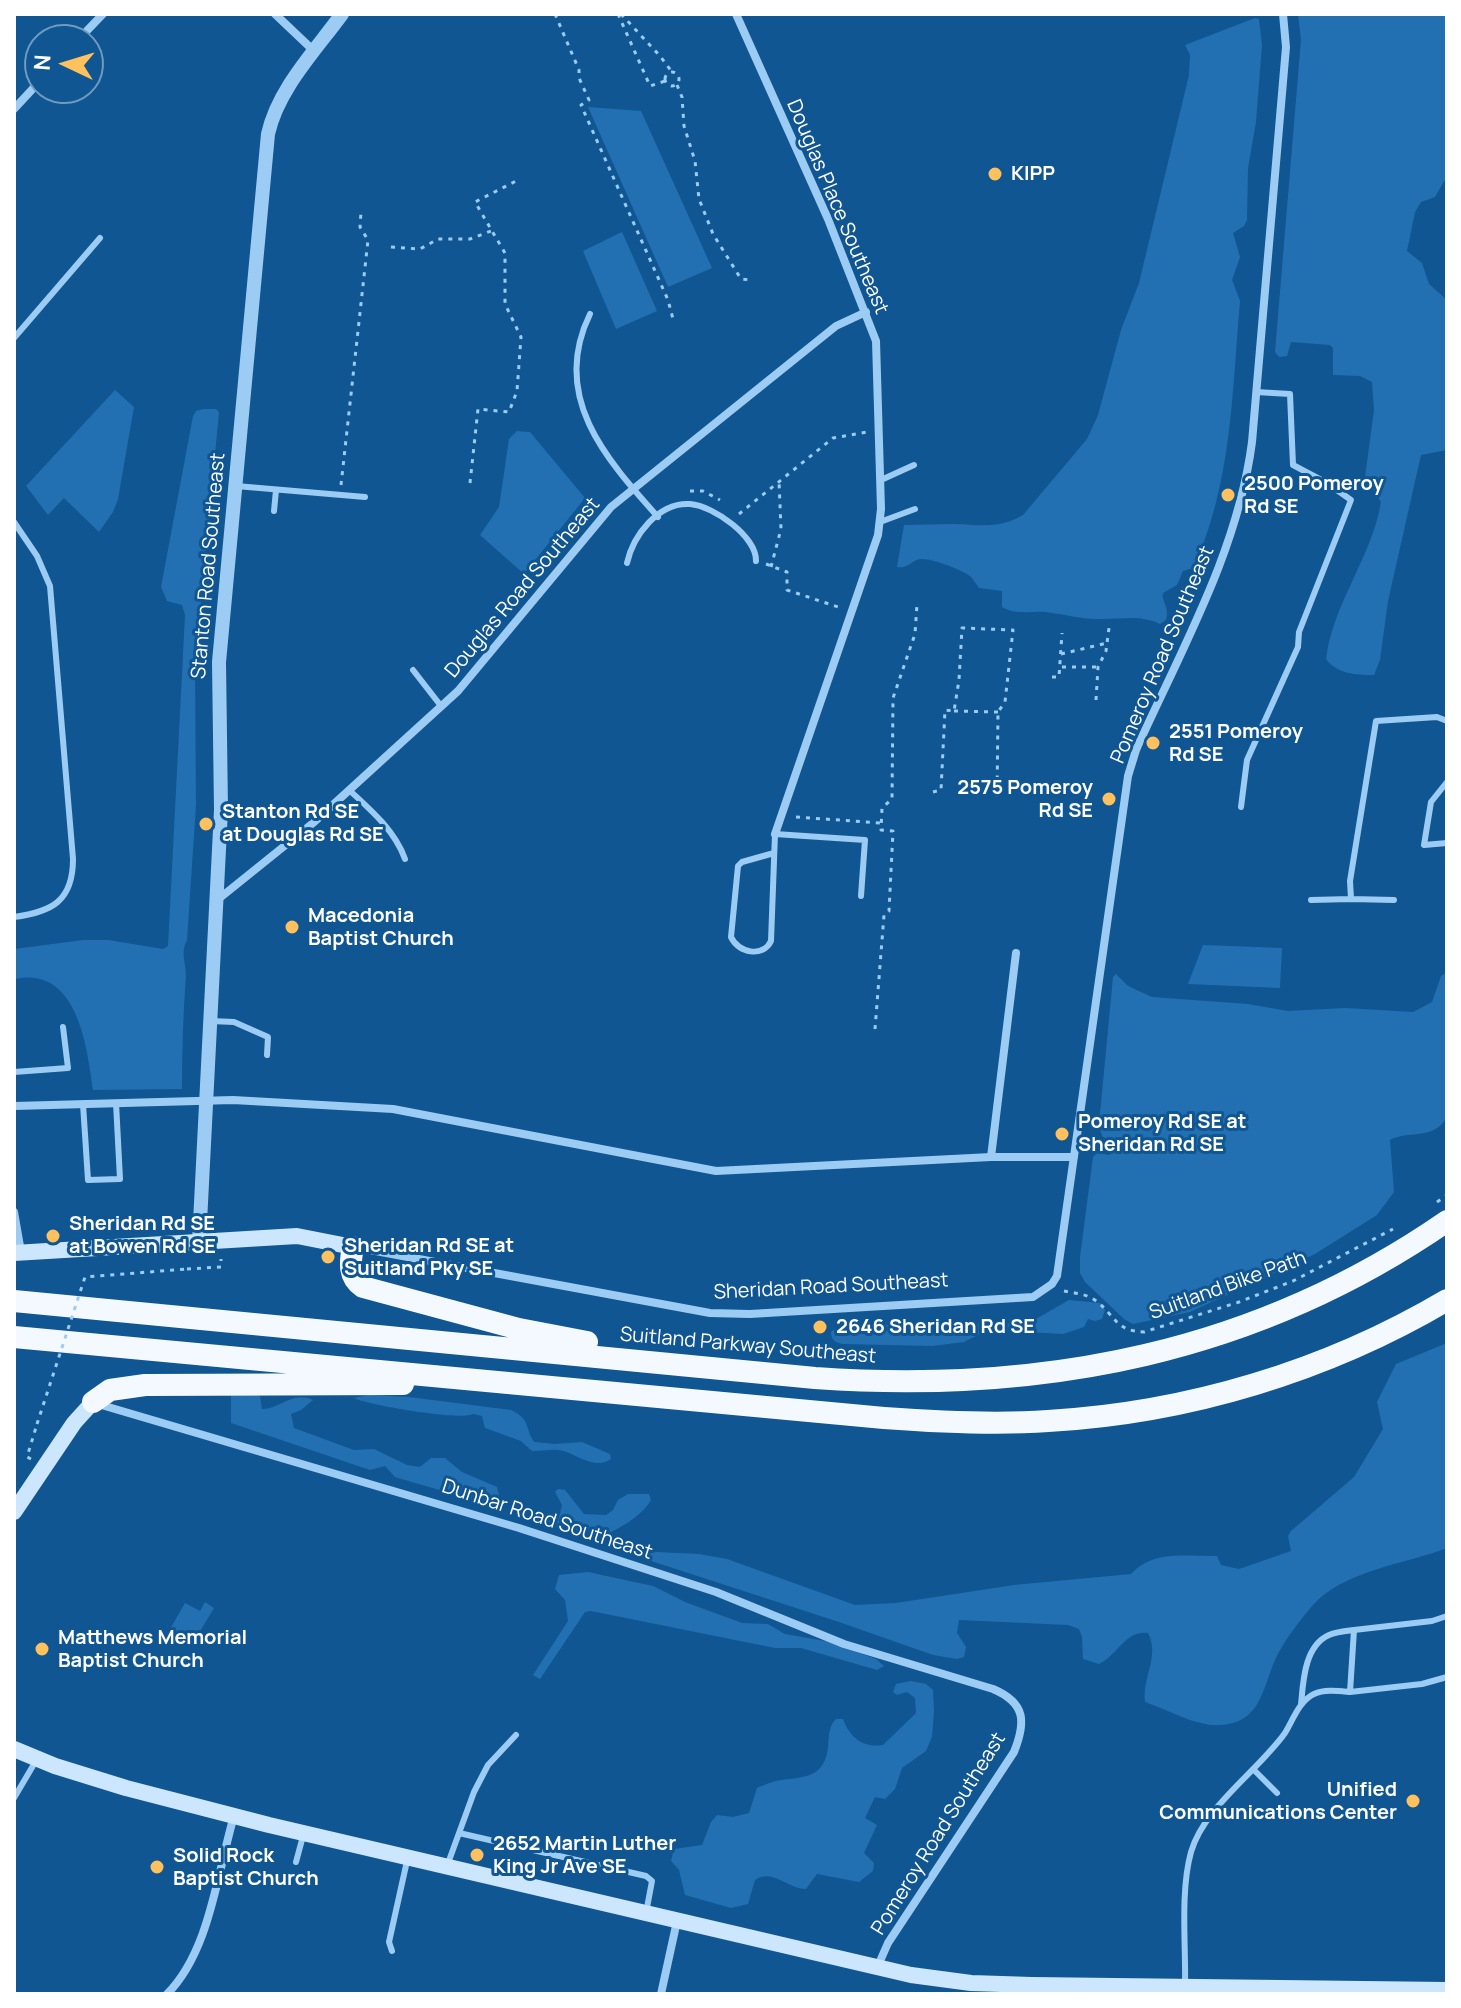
<!DOCTYPE html>
<html>
<head>
<meta charset="utf-8">
<style>
  body { margin:0 }
  #map { position:relative; width:1461px; height:2008px; overflow:hidden; background:#105692; font-family:Manrope,sans-serif }
  canvas { display:block }
  .frame { position:absolute; inset:0; border:16px solid #fff; pointer-events:none }
  .north { position:absolute; left:24px; top:24px; width:80px; height:80px; box-sizing:border-box; background:#105692; border:2px solid #709abe; border-radius:50%; rotate:274deg; font-size:22px; font-weight:700; line-height:32px; text-align:center; color:#fff }
  .north::after { content:''; display:block; margin:auto; width:28px; height:36px; background:#ffc15e; clip-path:polygon(50% 0,100% 100%,50% 72%,0 100%) }
</style>
</head>
<body>
<div id="map">
<canvas width="1461" height="2008"></canvas>
<div class="frame"></div>
<div class="north">N</div>
</div>
<script>
const ctx = document.querySelector('canvas').getContext('2d');
ctx.lineJoin = 'round';
function paint(path, color) { ctx.fillStyle = color; ctx.fill(path, 'evenodd'); }
function strokePath(path, color, width, dash) { ctx.strokeStyle = color; ctx.lineWidth = width; ctx.lineCap = dash ? 'butt' : 'round'; ctx.setLineDash(dash || []); ctx.stroke(path); }
function drawText(font, color, halo, rows, align = 'center') {
  ctx.font = font + ' Manrope,sans-serif'; ctx.lineWidth = 6; ctx.setLineDash([]); ctx.textBaseline = 'middle'; ctx.strokeStyle = halo; ctx.fillStyle = color; for (const [text, x, y, turn = 0] of rows) {
    ctx.save(); ctx.translate(x, y); ctx.rotate((+turn || 0) * Math.PI / 180); ctx.textAlign = isNaN(turn) ? turn : align; if (halo) ctx.strokeText(text, 0, 0); ctx.fillText(text, 0, 0); ctx.restore();
  }
}
const green = new Path2D(`
  M1298,14H1447V176L1435,197L1421,202L1415,212L1407,251L1422,263L1429,284L1447,300V450L1421,455L1388,601L1380,660L1374,675C1356,675 1337,674 1326,659C1333,603 1372,557 1381,502L1365,477L1374,410L1372,382L1360,376L1333,375V348L1330,345L1291,342L1287,356L1279,357L1275,352L1301,40Z
  M1255,18L1259,19L1262,45L1256,122L1248,168L1247,220L1244,226L1233,233L1240,257L1232,280L1240,301C1232,392 1232,485 1193,568L1183,571L1177,585L1163,593C1161,601 1170,607 1166,620L1160,624C1138,614 1120,620 1097,619C1080,619 1063,614 1046,612C1031,611 1015,615 1002,607V591L979,588C976,584 974,580 971,577C964,570 931,558 921,559C911,560 909,569 897,567L904,525C921,525 938,524 955,524C981,525 999,529 1023,515L1087,439L1098,415L1121,330L1139,283L1189,75L1190,55L1185,45Z
  M588,107L641,111L712,268L668,287Z
  M622,232L657,311L616,329L583,251Z
  M115,390L134,407L118,499L113,512L99,532L64,498L48,515L26,486Z
  M204,409H216L219,412L195,665L196,805L187,940C180,951 186,964 186,976C183,1014 182,1051 182,1089L93,1090C87,1045 77,965 14,979V949L83,940H108L163,949L168,946L185,615L182,605L167,601L161,587L193,416L196,411Z
  M517,431L530,432L585,498L524,574L480,535L499,507L509,439Z
  M1203,945L1282,948L1280,988L1188,984Z
  M1447,972V1117C1434,1141 1407,1130 1390,1140L1394,1192L1377,1215L1315,1254L1190,1312L1133,1324L1124,1319L1085,1282L1080,1273V1257L1093,1157L1097,1153L1109,1155L1116,1150L1112,1143L1102,1136L1099,1124L1113,977L1116,974L1128,986L1152,997L1248,1004L1288,1011L1345,1008L1413,1012L1432,1002L1441,976Z
  M1069,1300L1100,1303L1105,1310L1102,1319L1095,1321L1088,1319L1084,1327L1063,1334L1009,1331L980,1334L964,1342L932,1346L842,1344C835,1342 831,1340 831,1332L836,1328L899,1324L1008,1323L1036,1319Z
  M1447,1343V1548C1405,1564 1343,1571 1313,1605C1300,1620 1283,1642 1275,1660C1261,1693 1260,1726 1214,1725C1192,1724 1166,1709 1145,1702C1142,1677 1160,1657 1148,1633C1125,1630 1118,1655 1099,1664L1083,1659L1082,1637L1079,1629L1068,1625L959,1620L957,1633L966,1647L964,1657L957,1659L933,1655L839,1622L642,1558L643,1554L656,1552L699,1554L727,1559L855,1605L896,1603L1014,1585L1131,1574C1155,1549 1186,1557 1217,1556L1221,1565L1239,1569L1291,1551L1288,1536L1291,1531L1354,1477L1383,1429L1377,1402L1396,1364Z
  M237,1390L260,1396L262,1409C278,1410 293,1390 313,1400L301,1410L291,1414L294,1428L354,1450L374,1449L407,1465L420,1467L431,1458H445L462,1472L497,1487L500,1499L494,1506L395,1477L385,1466L370,1470L231,1423V1394Z
  M369,1395L409,1397L511,1410C531,1420 524,1426 534,1442L555,1444L582,1442L610,1454L611,1459C593,1471 577,1453 559,1450C551,1449 541,1451 532,1451L521,1441L485,1428L482,1416L473,1414C461,1421 368,1405 354,1398Z
  M558,1489L565,1490L584,1514L606,1515L613,1510L618,1500L628,1494H649L651,1500C643,1515 614,1534 597,1536C590,1536 584,1534 577,1533L574,1528L570,1527H544L545,1522L560,1514L562,1505L555,1492Z
  M588,1572L653,1586L685,1602L742,1623L768,1624L785,1634L831,1642L876,1659L884,1666L877,1670L801,1648H775L591,1611L585,1612L540,1679L533,1675L568,1621L565,1600L555,1589L559,1575Z
  M205,1602L214,1608L193,1643L170,1629L185,1603L200,1611Z
  M911,1681L926,1684L933,1690L934,1711L932,1737L926,1751L902,1768L895,1789L885,1799L875,1797L865,1818L877,1825L864,1853L874,1863L873,1871L859,1882L817,1874L806,1889C787,1889 773,1868 755,1880L748,1904L731,1908L685,1895L679,1870L671,1861L674,1849L702,1845L711,1822L717,1815L733,1817L749,1813L757,1788C764,1785 773,1781 781,1780C804,1777 824,1778 828,1748C829,1737 828,1727 836,1719H843C850,1738 863,1748 883,1745L916,1713L915,1698L907,1692L897,1695L893,1692L896,1684Z`);
const path = new Path2D(`
  M555,14L579,70V78L589,100L581,105L668,300L673,319
  M618,14L650,86L665,81
  M621,14L660,56L672,72
  M665 79a7 7 0 1 1 14 0a7 7 0 1 1-14 0Z
  M677,85L682,97L684,126L695,161L699,199L713,234L741,279L751,280
  M391,247L420,249L438,239H470L491,231
  M470,483L478,409L509,412L517,391L521,337L505,304V253L475,202L520,179
  M341,485L368,240L360,227L361,212
  M690,491H703L720,500
  M739,514L833,438L867,432
  M766,564L787,572V590L841,608
  M771,567L781,529L779,481
  M1061,654L1107,643
  M1062,667H1098
  M1052,677H1059L1062,633
  M1096,700L1098,667L1106,651L1109,628
  M954,711L998,712
  M933,792L941,790L945,710L954,711L959,680L962,628L1013,630L1005,702L998,712L997,797
  M796,817L881,823
  M875,1029L884,915L889,911L893,831L881,830L882,808L892,799L893,698L915,634L917,604
  M1437,1202L1447,1195
  M187,1269L221,1267V1259
  M1064,1291C1075,1293 1087,1294 1096,1301C1116,1316 1115,1331 1144,1332L1239,1302L1293,1281L1393,1229
  M31,1459L27,1457L37,1424`);
const service = new Path2D(`
  M590,314C550,396 605,458 658,517
  M14,338L100,238
  M881,480L914,465
  M236,486L365,497
  M274,511L276,490
  M14,522L37,556L50,586L73,859C73,901 52,912 14,917
  M880,522L915,509
  M627,563C633,536 658,502 690,504C714,506 757,537 756,561
  M413,670L441,706
  M1447,782L1431,802L1424,845L1447,843
  M349,790C371,810 395,831 405,859
  M1241,807L1247,760L1298,647L1299,632L1351,500L1327,483L1293,465L1290,394L1256,392
  M774,853L742,862L738,866L731,937C738,953 763,958 771,941L775,834L865,840L861,896
  M1351,899L1394,900
  M1311,900L1351,899L1350,881L1376,721L1437,717L1447,721
  M211,1021L234,1022L268,1037L267,1055
  M14,1072L68,1068L63,1027
  M83,1104L88,1180L120,1179L116,1103
  M1447,1616L1432,1621L1354,1630L1350,1692L1422,1684L1447,1677
  M1301,1705C1303,1683 1304,1646 1329,1635C1336,1632 1346,1631 1354,1630
  M1253,1769L1277,1793
  M14,1798L37,1759
  M459,1833L646,1876L652,1881L646,1913
  M296,1862L303,1836
  M447,1866L474,1792L488,1765L516,1735
  M392,1951L389,1942L407,1861
  M1185,1986C1186,1945 1180,1892 1191,1852C1204,1807 1258,1771 1285,1733C1293,1720 1299,1701 1314,1694C1325,1689 1339,1691 1350,1692`);
const minor = new Path2D(`
  M275,14L314,51
  M736,14L828,219L876,341L881,509L878,535L775,834
  M78,40L103,14
  M14,109L40,81
  M216,901L313,823L458,691L611,507L836,326L866,312
  M14,1106L233,1100L393,1109L716,1171L991,1157H1074
  M991,1157L1016,953
  M14,1212L21,1252
  M354,1247L710,1313L750,1314L1033,1297L1052,1284L1057,1276L1128,776L1136,750C1181,650 1238,551 1252,442L1286,47L1283,14
  M98,1404L519,1528L716,1592L844,1644L993,1689C1026,1703 1026,1722 1014,1752L888,1943L877,1968
  M167,1994C210,1951 217,1873 234,1816
  M661,1994L677,1921`);
const tertiary = new Path2D(`
  M199,1242L221,810L219,662L268,134C278,89 315,51 342,14`);
const secondary = new Path2D(`
  M14,1253L297,1236L353,1247
  M14,1512L74,1423L93,1402
  M14,1749L55,1766L126,1788L269,1825L911,1975L971,1983L1032,1985L1447,1990`);
const trunk = new Path2D(`
  M353,1247C350,1262 348,1277 363,1287L519,1329L587,1342
  M14,1301L815,1378C1044,1394 1256,1353 1447,1221
  M14,1337L884,1418C938,1422 993,1425 1048,1421C1188,1413 1327,1371 1447,1300
  M93,1402L110,1390L145,1385L403,1384`);
const pathBridge = new Path2D(`
  M37,1424L85,1277L187,1269`);
const markers = [
  [995,174,8,"#ffc15e"],
  [1228,495,8,"#ffc15e"],
  [1153,743,8,"#ffc15e"],
  [1109,799,8,"#ffc15e"],
  [206,824,8,"#ffc15e"],
  [292,927,8,"#ffc15e"],
  [1062,1134,8,"#ffc15e"],
  [53,1236,8,"#ffc15e"],
  [328,1257,8,"#ffc15e"],
  [820,1327,8,"#ffc15e"],
  [42,1649,8,"#ffc15e"],
  [1413,1801,8,"#ffc15e"],
  [477,1855,8,"#ffc15e"],
  [157,1867,8,"#ffc15e"]
];
const poiNames = [
  ["KIPP",1011,174],
  ["2500 Pomeroy",1244,484],
  ["Rd SE",1244,507],
  ["2551 Pomeroy",1169,732],
  ["Rd SE",1169,755],
  ["2575 Pomeroy",1093,788,"right"],
  ["Rd SE",1093,811,"right"],
  ["Stanton Rd SE",222,812],
  ["at Douglas Rd SE",222,835],
  ["Macedonia",308,916],
  ["Baptist Church",308,939],
  ["Pomeroy Rd SE at",1078,1122],
  ["Sheridan Rd SE",1078,1145],
  ["Sheridan Rd SE",69,1224],
  ["at Bowen Rd SE",69,1247],
  ["Sheridan Rd SE at",344,1246],
  ["Suitland Pky SE",344,1269],
  ["2646 Sheridan Rd SE",836,1327],
  ["Matthews Memorial",58,1638],
  ["Baptist Church",58,1661],
  ["Unified",1397,1790,"right"],
  ["Communications Center",1397,1813,"right"],
  ["2652 Martin Luther",493,1844],
  ["King Jr Ave SE",493,1867],
  ["Solid Rock",173,1856],
  ["Baptist Church",173,1879]
];
const streetNames = [
  ["Douglas Place Southeast",837,207,67],
  ["Stanton Road Southeast",209,566,-85],
  ["Douglas Road Southeast",523,588,-50],
  ["Pomeroy Road Southeast",1163,655,-67],
  ["Suitland Bike Path",1228,1286,-20],
  ["Sheridan Road Southeast",831,1287,-3],
  ["Suitland Parkway Southeast",748,1346,5],
  ["Dunbar Road Southeast",547,1520,18],
  ["Pomeroy Road Southeast",939,1834,-58]
];
paint(green, '#2270b1');
strokePath(path, '#9cccf3', 3, [4, 6]);
strokePath(service, '#9cccf3', 6);
strokePath(minor, '#9cccf3', 8);
strokePath(tertiary, '#9cccf3', 14);
strokePath(secondary, '#cbe6fd', 16);
strokePath(trunk, '#f4f9ff', 22);
strokePath(pathBridge, '#9cccf3', 3, [4, 6]);
for (const [x, y, r, color] of markers) { const dot = new Path2D(); dot.arc(x, y, r, 0, 2 * Math.PI); ctx.fillStyle = color; ctx.fill(dot); strokePath(dot, '#105692', 3); }
drawText('bold 20px', '#fff', '#105692', poiNames, 'left');
drawText('20px', '#fff', '#105692', streetNames);
</script>
</body>
</html>
